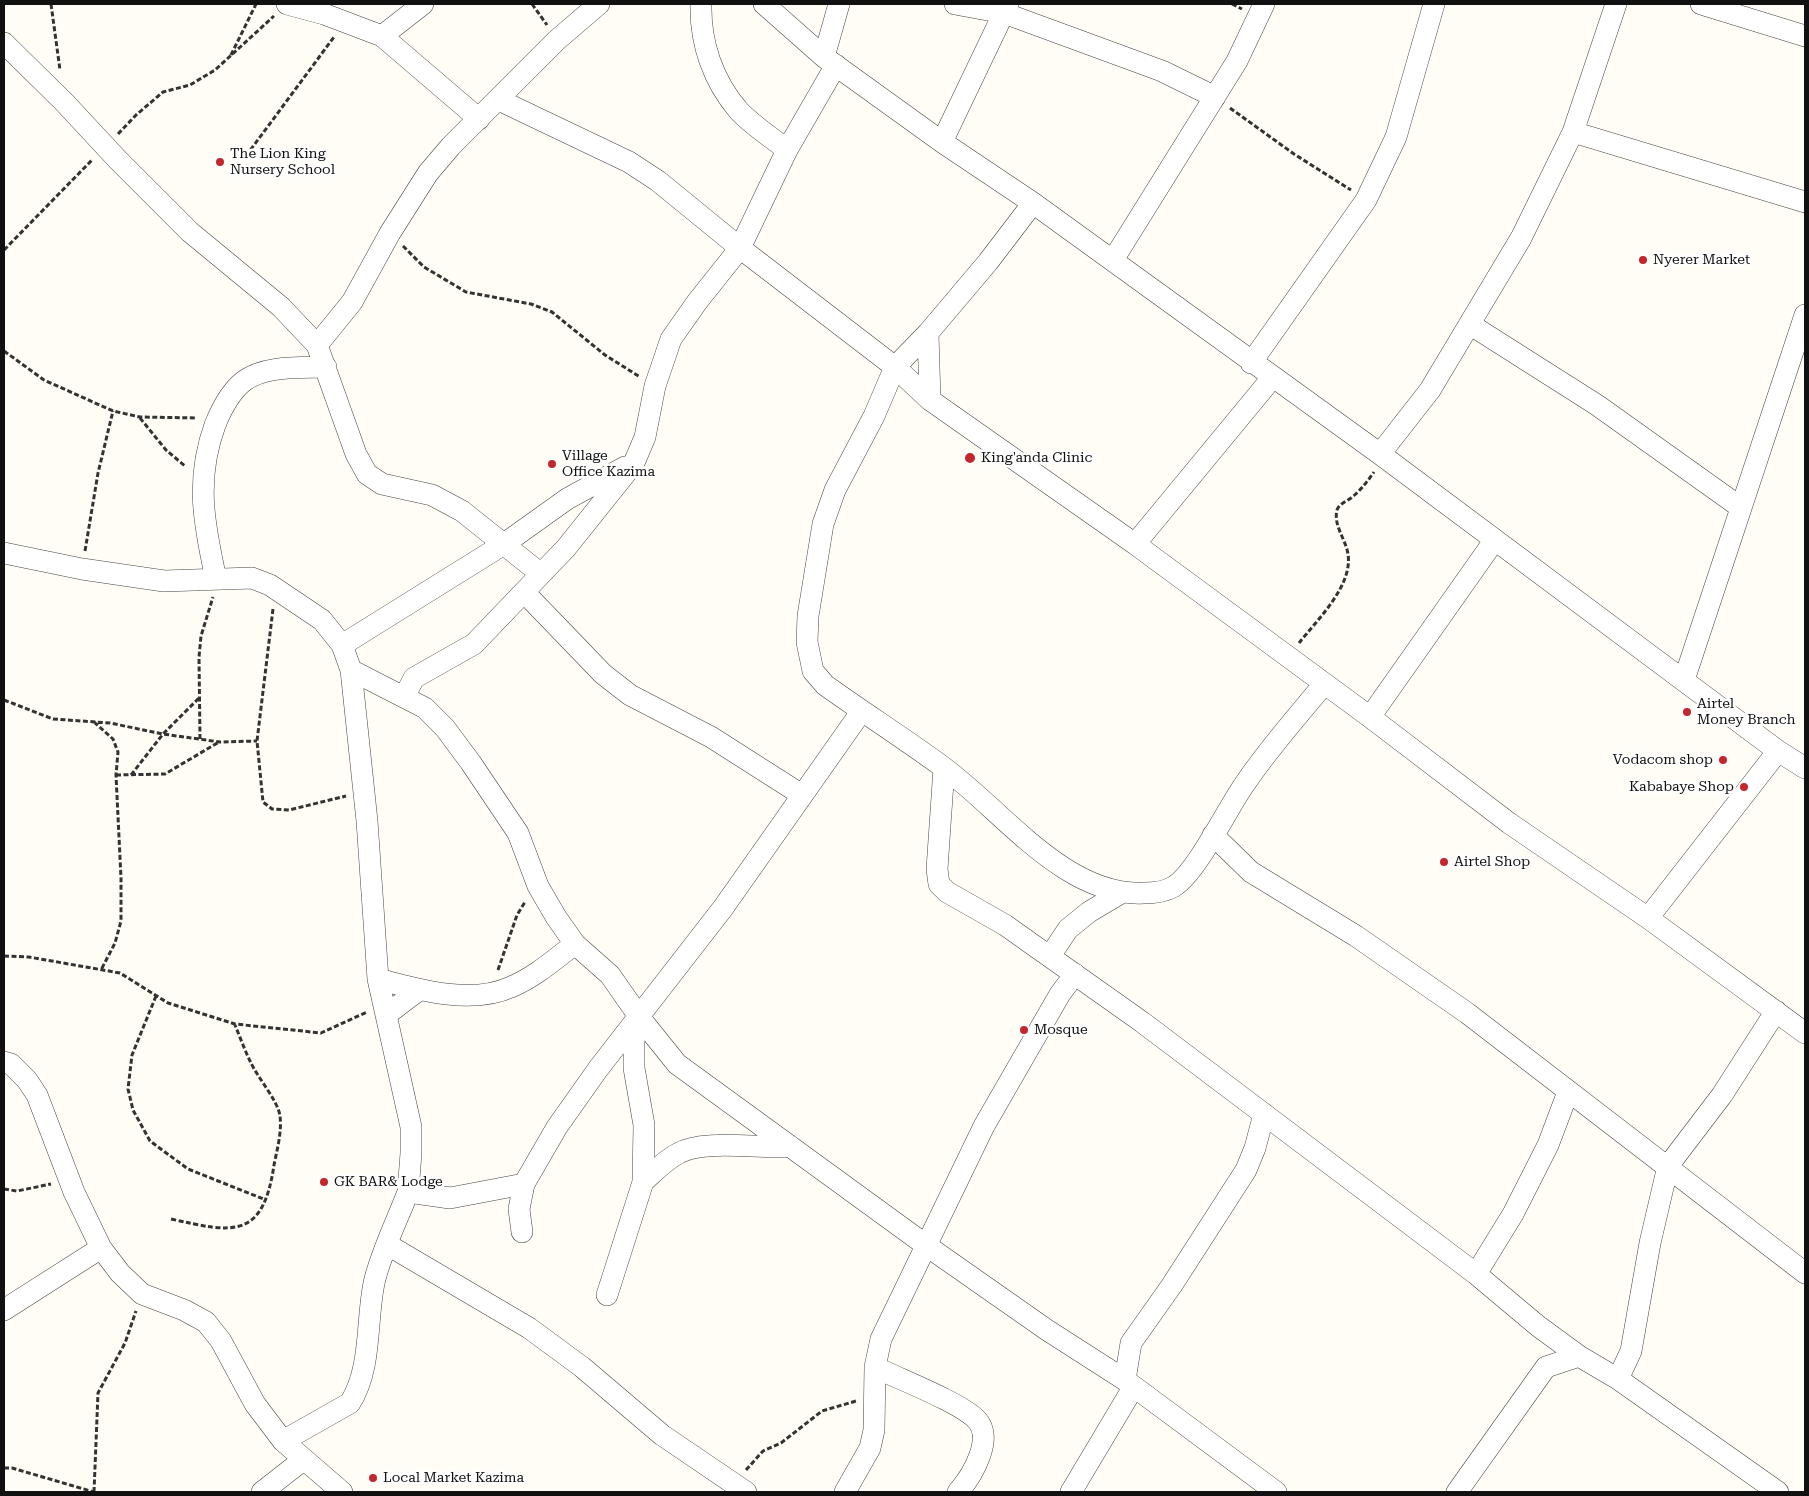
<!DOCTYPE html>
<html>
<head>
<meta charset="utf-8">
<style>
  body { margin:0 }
  #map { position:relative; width:1809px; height:1496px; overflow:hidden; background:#fffdf5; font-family:"Roboto Serif",serif }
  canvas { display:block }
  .frame { position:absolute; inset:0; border:5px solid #111; pointer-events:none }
</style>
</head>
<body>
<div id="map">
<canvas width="1809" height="1496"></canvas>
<div class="frame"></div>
</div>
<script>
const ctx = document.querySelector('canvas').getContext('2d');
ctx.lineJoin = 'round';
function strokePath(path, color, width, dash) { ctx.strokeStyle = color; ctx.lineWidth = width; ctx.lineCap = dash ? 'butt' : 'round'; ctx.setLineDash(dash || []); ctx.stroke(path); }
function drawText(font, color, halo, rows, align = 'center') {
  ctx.font = font + ' "Roboto Serif",serif'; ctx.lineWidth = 5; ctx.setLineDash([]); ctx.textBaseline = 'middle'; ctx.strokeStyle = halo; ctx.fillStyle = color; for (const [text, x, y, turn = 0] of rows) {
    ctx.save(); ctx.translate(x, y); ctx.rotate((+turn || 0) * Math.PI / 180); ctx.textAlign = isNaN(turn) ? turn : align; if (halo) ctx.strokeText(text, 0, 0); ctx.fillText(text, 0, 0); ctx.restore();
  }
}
const path = new Path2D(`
  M51,4L60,70
  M532,4L547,25
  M1232,4L1242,9
  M231,55L256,4
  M1230,108L1294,154L1351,190
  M118,134L136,115L163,92L190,85L215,70L274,16
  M246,156L334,37
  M403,246L424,267L466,292L531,304L552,312L605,355L640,377
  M4,250L92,160
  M4,351L44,380L113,411L140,417L197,418
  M140,418L166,450L185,466
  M85,551L98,473L113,411
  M273,609L257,741L263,802L272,809L289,810L346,796
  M1299,643C1317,620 1353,586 1348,554C1346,540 1333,525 1337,510C1339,504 1347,501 1351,498C1361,490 1367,482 1374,472
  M4,700L53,719L110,723L163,734L220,742L257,741
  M94,722L113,739L118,752L116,775L121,878V921L115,943L101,970
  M200,739L199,657L201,636L213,597
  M116,775L165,774L219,742
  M131,775L163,734L199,698
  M4,956L29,957L120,973L168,1003L235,1024L321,1033L367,1012
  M498,970L517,915L525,902
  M156,996L132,1055L128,1089L133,1110L150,1141L188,1169L266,1200
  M4,1189L17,1191L51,1184
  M171,1219C233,1233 263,1240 274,1165C277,1150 282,1132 280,1116C278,1101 258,1078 251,1063C245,1051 240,1037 235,1025
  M4,1468H12L94,1492
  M746,1470L763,1451L781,1443L822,1411L856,1401
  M94,1492L98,1393L125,1343L136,1311`);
const minor = new Path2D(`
  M287,4L324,14L382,36L479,119
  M701,4C700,43 713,81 739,111C752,125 771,137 787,150
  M764,4L824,57L942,142L1033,203L1380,454L1778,751L1805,768
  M955,4L1004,13L1162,71L1215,97
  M1701,4L1805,36
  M382,36L423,4
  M4,43L64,102L118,160L190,232L281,307L317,345L356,454L367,474L382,484L432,495L462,511L541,574
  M824,57L839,4
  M499,100L629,162L658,181L740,248L895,367L930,400L1135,544L1370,717L1509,823L1648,918L1805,1033
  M1573,132L1805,202
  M942,142L1008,4
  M1033,203L988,262L928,333L895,367L874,416L835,490L823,524L808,616L807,642L813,671L825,685C864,713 905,739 943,767C1002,810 1065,897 1144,893C1153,893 1164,892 1173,887C1196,874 1227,809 1244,785C1268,749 1297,717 1324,684
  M1113,260L1237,61L1264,4
  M1471,325L1597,405L1740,507
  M928,333L930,400
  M317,345L352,302L390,233L428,173L451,146L557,40L599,4
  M1251,363L1366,200L1396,137L1434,4
  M1380,454L1430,390L1521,238L1573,132L1616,4
  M1135,544L1272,378
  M4,553L82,569L164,581L252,578L270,585L322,620L342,645L351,670L367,821L378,979L411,1127V1153L408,1192C397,1221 381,1252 374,1283C366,1322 372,1368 350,1403L283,1441
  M216,579C204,524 195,480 215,425C221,410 231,391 244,381C265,365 301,368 326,367
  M524,592L603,674L630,695L711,737L802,795
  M342,645L504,544L567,499L625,467
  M351,670L425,708L445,728L471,763L518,833L538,886L556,917L575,944L610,975L640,1018L677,1064L927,1246L1047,1330L1125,1380L1276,1492
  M1684,680L1805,315
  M404,697L414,678L474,644L566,548L634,463L645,437L655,386L671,339L697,302L740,248L787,150L836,65
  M1370,717L1494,541
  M944,768L937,869L939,884L947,892L1005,925L1142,1022L1476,1274L1538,1326L1579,1356L1618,1379L1778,1492
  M1213,835L1251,872L1356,936L1467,1013L1805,1273
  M1648,918L1778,751
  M1050,956L1068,929L1089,912L1121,893
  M378,979C419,990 471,1005 511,987C535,977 555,959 575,944
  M386,1015L419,990
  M4,1062L11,1064L27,1080L37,1095L74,1192L101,1248L120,1273L142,1294L184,1310L206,1322L221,1341L255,1404L283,1441L342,1492
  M643,1182C654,1172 665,1160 679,1153C703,1139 760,1149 790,1146
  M408,1192L450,1198L524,1184
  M522,1232L519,1209L524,1184L557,1127L598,1069L723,908L861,712
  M388,1245L529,1328L582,1367L662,1435L746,1492
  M1476,1274L1513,1214L1548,1145L1568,1092
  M607,1295L643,1182L644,1125L634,1068V1025
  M4,1310L101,1248
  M875,1367C899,1379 959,1402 976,1419C995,1438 972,1476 958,1492
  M1618,1379L1631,1351L1650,1243L1668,1166L1722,1095L1776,1011
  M1125,1380L1131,1343L1172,1285L1246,1170L1255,1148L1264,1114
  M262,1492L303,1460
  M845,1492L870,1448L874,1430L875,1367L881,1339L984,1126L1060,994L1075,974
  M1071,1492L1133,1388
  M1457,1492L1546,1367L1579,1356`);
const markers = [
  [220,162,5,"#c4262e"],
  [1643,260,5,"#c4262e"],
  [970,458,6,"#c4262e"],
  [552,464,5,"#c4262e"],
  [1687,712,5,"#c4262e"],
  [1723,760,5,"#c4262e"],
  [1744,787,5,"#c4262e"],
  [1444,862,5,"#c4262e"],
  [1024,1030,5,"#c4262e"],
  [324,1182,5,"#c4262e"],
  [373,1478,5,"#c4262e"]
];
const poiNames = [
  ["The Lion King",230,154],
  ["Nursery School",230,170],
  ["Nyerer Market",1653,260],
  ["Village",562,456],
  ["Office Kazima",562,472],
  ["King'anda Clinic",981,458],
  ["Airtel",1697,704],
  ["Money Branch",1697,720],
  ["Vodacom shop",1713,760,"right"],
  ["Kababaye Shop",1734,787,"right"],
  ["Airtel Shop",1454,862],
  ["Mosque",1034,1030],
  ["GK BAR& Lodge",334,1182],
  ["Local Market Kazima",383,1478]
];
strokePath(minor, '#444', 22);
strokePath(path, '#333', 3, [5, 2.5]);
strokePath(minor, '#fff', 21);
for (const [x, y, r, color] of markers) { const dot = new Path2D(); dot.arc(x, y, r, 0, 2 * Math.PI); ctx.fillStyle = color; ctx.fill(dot); strokePath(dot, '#fff', 2); }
drawText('14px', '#111', '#fff', poiNames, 'left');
</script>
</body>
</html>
